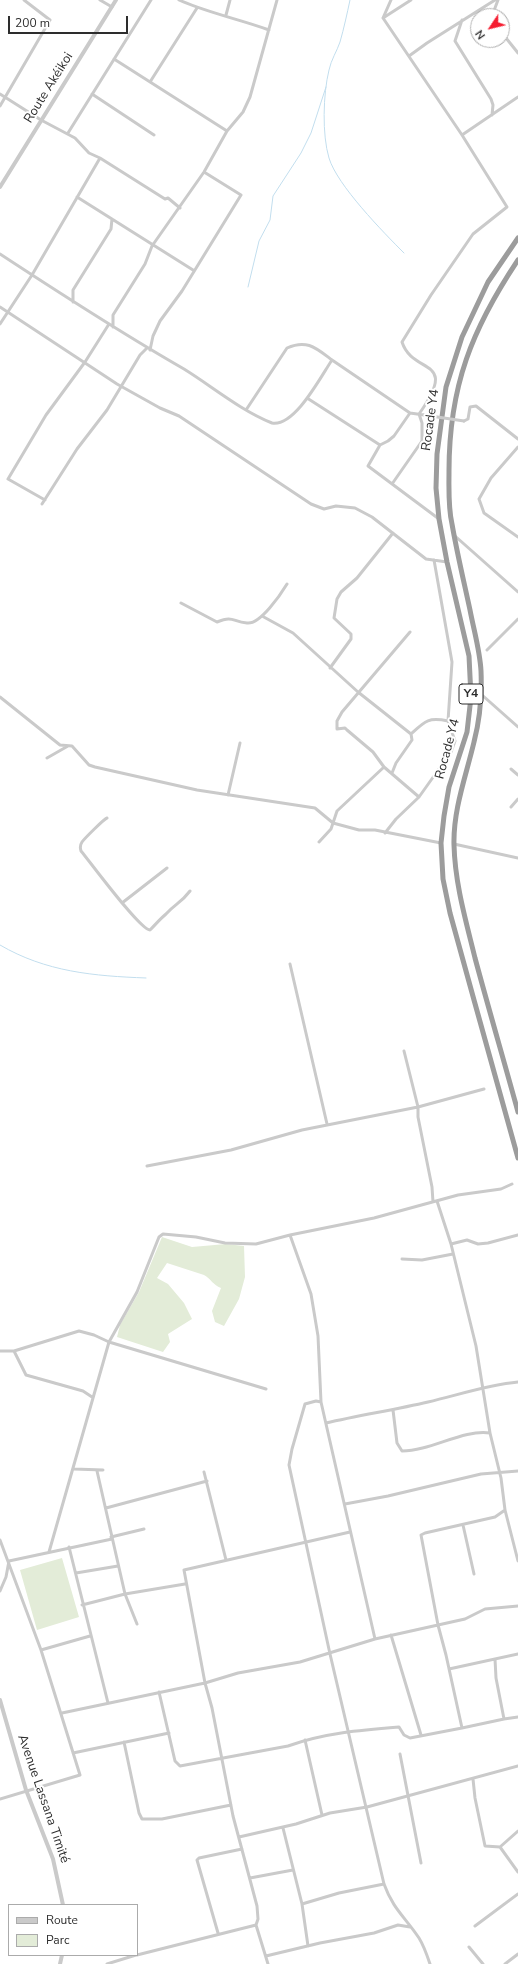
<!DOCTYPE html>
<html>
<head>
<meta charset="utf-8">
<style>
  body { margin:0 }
  #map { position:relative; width:518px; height:1964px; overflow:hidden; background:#fff; font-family:"Nunito Sans",sans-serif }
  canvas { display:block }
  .legend { position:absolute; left:8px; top:1904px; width:130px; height:52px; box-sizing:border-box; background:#fff; border:1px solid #ababab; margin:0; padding:5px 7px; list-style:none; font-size:12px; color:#2d2d2d }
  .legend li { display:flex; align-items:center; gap:8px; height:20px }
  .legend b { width:20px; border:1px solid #ababab }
  .north { position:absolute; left:470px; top:8px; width:40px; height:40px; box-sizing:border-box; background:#fff; border:1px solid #ababab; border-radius:50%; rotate:235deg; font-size:11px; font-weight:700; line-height:16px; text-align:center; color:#2d2d2d }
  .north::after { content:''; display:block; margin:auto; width:14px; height:18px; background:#f51d30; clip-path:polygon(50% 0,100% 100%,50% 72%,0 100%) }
  .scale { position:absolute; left:8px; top:16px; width:120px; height:18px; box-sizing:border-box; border:2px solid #2d2d2d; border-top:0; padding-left:5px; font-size:12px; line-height:14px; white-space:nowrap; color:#2d2d2d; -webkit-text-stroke:3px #fff; paint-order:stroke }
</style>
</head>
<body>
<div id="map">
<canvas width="518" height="1964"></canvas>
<ul class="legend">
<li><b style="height:5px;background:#cacaca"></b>Route</li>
<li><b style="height:11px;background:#e3ecd8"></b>Parc</li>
</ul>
<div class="north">N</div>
<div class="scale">200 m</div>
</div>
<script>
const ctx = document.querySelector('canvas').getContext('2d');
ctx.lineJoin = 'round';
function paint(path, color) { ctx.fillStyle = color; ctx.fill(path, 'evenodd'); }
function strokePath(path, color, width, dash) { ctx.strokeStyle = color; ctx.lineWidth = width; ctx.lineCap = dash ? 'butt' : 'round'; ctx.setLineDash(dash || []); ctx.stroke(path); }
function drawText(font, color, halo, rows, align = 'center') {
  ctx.font = font + ' "Nunito Sans",sans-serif'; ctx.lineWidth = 4; ctx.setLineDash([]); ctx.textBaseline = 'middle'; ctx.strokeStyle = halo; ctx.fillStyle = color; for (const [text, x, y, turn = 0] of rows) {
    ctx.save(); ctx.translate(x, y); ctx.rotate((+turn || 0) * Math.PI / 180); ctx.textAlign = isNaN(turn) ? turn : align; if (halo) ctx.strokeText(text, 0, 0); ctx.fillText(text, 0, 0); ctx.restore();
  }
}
const green = new Path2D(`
  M162,1237L192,1247L226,1244L244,1246L245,1277L239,1299L224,1326L215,1322L212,1311L221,1288C213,1285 211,1279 204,1275L167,1263L157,1278L168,1284L184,1303L192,1319L168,1334L170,1342L163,1352L117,1337L120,1325L139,1292Z
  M62,1558L79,1617L37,1630L20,1570Z`);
const stream = new Path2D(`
  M350,0C347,14 344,28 340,42C337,51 331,60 329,70C323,94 322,135 329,158C337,185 383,232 404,253
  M248,287L259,241L270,220L273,196L301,153L311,133L326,87
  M0,945C46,972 94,976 146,978`);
const minor = new Path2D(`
  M100,0L112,7
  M179,0C208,13 239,19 269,30
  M391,0L383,18L462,135L507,207L473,234L431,295L402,342C413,376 460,356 419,414L422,423V441L392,484
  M226,15L230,0
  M492,16L498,0
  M383,18L411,0
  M462,20L455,41L491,99L493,105L492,115
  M502,33L518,53
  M409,56L427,43L495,0
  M114,59L227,131
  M150,82L197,8
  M0,94L41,120L75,138L89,153L100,158L165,199L168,198L180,208
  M92,94L154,135
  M0,106L50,20L24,0
  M68,133L151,0
  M462,135L518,97
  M77,197L193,270
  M0,254C61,294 121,333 184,369C213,387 240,410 272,423C295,427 321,376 332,360L410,413
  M73,302V290L111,229L112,219
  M0,307L117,384L160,408L179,416L311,504L324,509L336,506L355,508L372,517L426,559L447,562
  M0,324L32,275L100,158
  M113,327V315L145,264L152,246L204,172L227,131L243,112L250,97L277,0
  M150,350L153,336L160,321L182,291L241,195L204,172
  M307,398L380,445
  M246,410L287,348C307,339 316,348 332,360
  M424,415L410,413L394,436L388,441L380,445L368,466L439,519
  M464,421L468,419L470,407L476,406L518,439
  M518,447L491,478L479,499L484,513L518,537
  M45,500L8,479L46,415L85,362L109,324
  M42,504L77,449L107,410L140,355L147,348
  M455,536L518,592
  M181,603L217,622C234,615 232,622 247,623C260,625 281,594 287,584
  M262,616L293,633L358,692L411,734
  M410,632L342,712L337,721V729L345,728L347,730L373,752L384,767L419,797
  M487,650L518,619
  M330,668L351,639V634L334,618L337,599L341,592L357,578L393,533
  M482,695L518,727
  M0,697L60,745L72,746L89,765L95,767L197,790L315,808L333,823L359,830H375L441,843
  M47,758L68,746
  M511,769L518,775
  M392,773L396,763L412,740L411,734C425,721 428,717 448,721L452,662L434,560
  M228,795L240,743
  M511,807L518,799
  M107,818C104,819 84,839 82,842C80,845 80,848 81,851C91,863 140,930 150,930C155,925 160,919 166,914C175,904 181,903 190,891
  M385,833L396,819L419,797L451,752L455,741L448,721
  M319,842L331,829L337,811L384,767
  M454,844L518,858
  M122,903L167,868
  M290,964L327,1124
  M404,1051L418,1107V1117L432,1187L433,1202
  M147,1166L231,1150L302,1130L418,1107L484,1089
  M437,1201L451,1244L476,1346L490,1433L501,1478L505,1510L518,1561
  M290,1235L311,1294L318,1336L321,1402L375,1639
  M451,1244L467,1240L478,1244L488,1243L518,1235
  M402,1259L422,1260L453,1254
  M0,1351H14L79,1331L94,1335L109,1342L266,1389
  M14,1351L26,1375L83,1391L92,1397
  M321,1402L316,1401L305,1404L292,1449L289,1465L330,1654L384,1884C393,1909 405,1917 419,1938C424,1946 427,1955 430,1964
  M393,1410L397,1443L402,1451C431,1451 463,1429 490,1433
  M326,1423C360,1415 394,1410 428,1402C458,1395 487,1385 518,1382
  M74,1469L103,1470
  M97,1471L125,1594L137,1624
  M204,1472L226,1560
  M345,1504L388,1496L481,1474L518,1471
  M106,1508L207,1481
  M463,1525L474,1574
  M111,1537L144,1529
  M0,1540L41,1650L80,1775L0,1799
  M69,1547L108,1703
  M49,1552L109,1342L137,1292L159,1237L163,1234L196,1237L225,1243L256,1244L290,1235L374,1218L458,1195L501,1189L512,1184
  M76,1573L118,1566
  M0,1591L6,1577L9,1561L112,1539
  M82,1605L125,1594L185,1584
  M391,1635L421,1735
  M41,1650L90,1636
  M495,1659L496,1678L504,1719
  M449,1669L518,1654
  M159,1692L175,1761L180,1766L288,1746C324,1733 361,1730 399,1727L404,1735L410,1738L462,1728L446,1655L438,1625L421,1535L425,1533L495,1517L505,1510
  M62,1713L205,1683L238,1673L300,1662L375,1639L465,1619L485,1609L518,1606
  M462,1728L504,1719L518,1717
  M305,1740L322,1815
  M124,1742L139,1813L142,1819H162L231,1805
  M73,1753L169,1733
  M400,1754L421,1863
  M473,1779L475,1798L485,1846L500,1847
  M283,1828L302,1904L308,1946
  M239,1837L296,1824L330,1813L367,1807L518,1766
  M500,1847L518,1872
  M500,1847L518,1831
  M250,1878L293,1870
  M302,1904L339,1893L384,1884
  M475,1926L518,1894
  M218,1933L197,1860L199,1858L242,1849
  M469,1947L483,1964
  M137,1955L256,1925
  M266,1956L320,1943L374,1933L398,1925L410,1927
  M107,1964L136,1955
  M268,1964L256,1925L258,1919L257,1906L233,1816L212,1708L205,1683L184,1570L350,1532
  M505,1964L518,1954`);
const tertiary = new Path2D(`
  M0,187L116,0
  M0,1700L26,1790L53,1859L63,1905
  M60,1964L62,1955`);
const trunk = new Path2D(`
  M518,238L488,282L462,337L446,387L437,454L436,488L439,519L447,562L469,656L471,697L467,732L449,787L444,816L441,843L443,879L450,913L474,1000L518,1158
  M518,260C472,329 449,386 449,471C449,488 448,507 452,524C457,553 464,582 470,610C474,631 480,651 481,671C482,695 480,719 474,742C466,776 453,810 454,845C455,884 466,921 475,958C489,1010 504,1061 518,1112`);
const minorBridge = new Path2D(`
  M424,415L464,421`);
const shields = [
  [471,694,24]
];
const shieldNames = [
  ["Y4",471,694]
];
const streetNames = [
  ["Route Akéikoi",49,88,-58],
  ["Rocade Y4",431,420,-82],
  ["Rocade Y4",448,749,-75],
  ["Avenue Lassana Timité",43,1799,71]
];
paint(green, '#e3ecd8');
strokePath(stream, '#c2deee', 1);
strokePath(minor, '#cacaca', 3);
strokePath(tertiary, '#cacaca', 4);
strokePath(trunk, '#9c9c9c', 5);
strokePath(minorBridge, '#cacaca', 3);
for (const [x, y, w] of shields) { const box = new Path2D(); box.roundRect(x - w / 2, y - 10, w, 20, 3); ctx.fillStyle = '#fff'; ctx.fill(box); strokePath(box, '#2d2d2d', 1); }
drawText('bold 12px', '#2d2d2d', null, shieldNames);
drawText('13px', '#2d2d2d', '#fff', streetNames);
</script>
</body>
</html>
